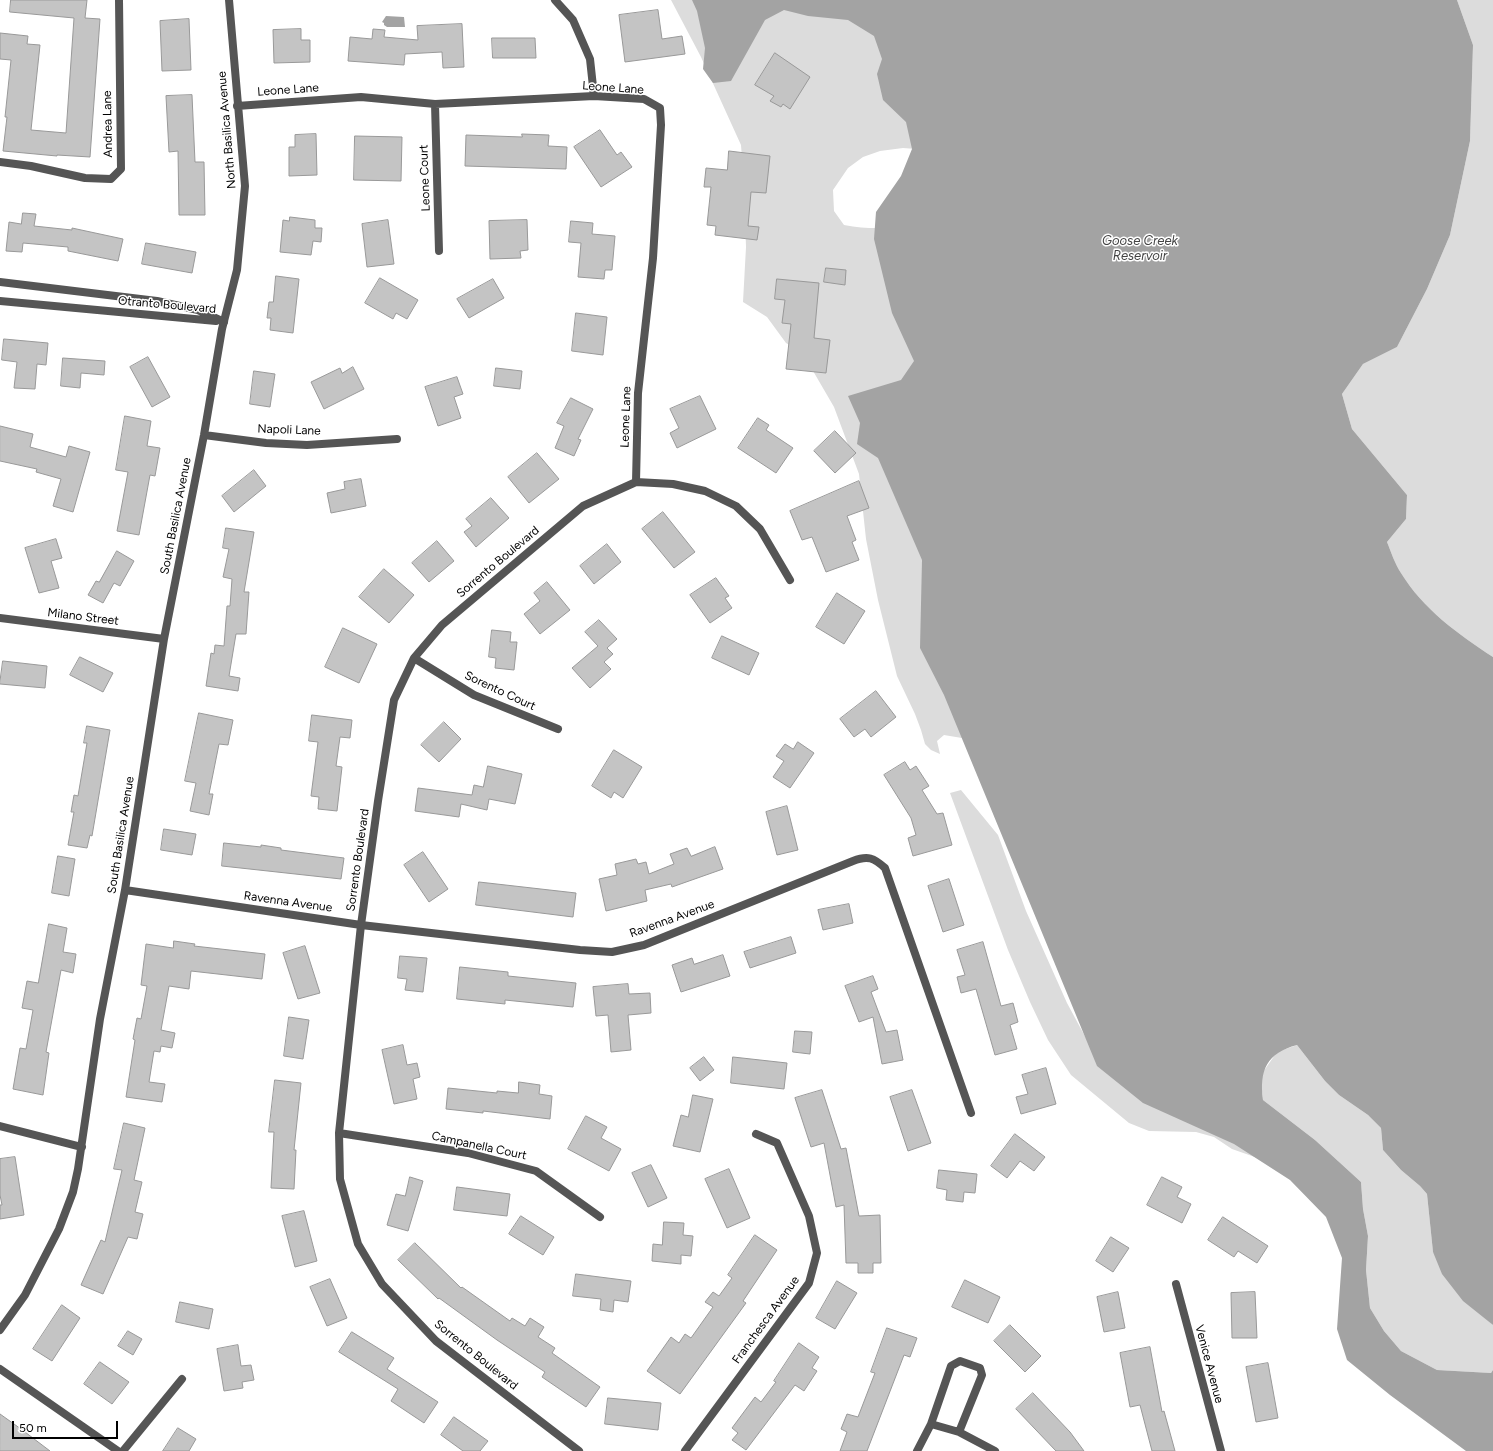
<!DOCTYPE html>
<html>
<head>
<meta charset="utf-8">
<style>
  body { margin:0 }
  #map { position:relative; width:1493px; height:1451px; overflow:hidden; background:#fff; font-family:Figtree,sans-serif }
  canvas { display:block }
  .scale { position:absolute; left:12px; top:1421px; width:106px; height:18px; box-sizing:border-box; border:2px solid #000; border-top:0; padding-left:5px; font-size:12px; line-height:14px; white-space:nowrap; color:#000; -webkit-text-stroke:3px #fff; paint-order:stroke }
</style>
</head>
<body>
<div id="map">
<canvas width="1493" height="1451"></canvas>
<div class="scale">50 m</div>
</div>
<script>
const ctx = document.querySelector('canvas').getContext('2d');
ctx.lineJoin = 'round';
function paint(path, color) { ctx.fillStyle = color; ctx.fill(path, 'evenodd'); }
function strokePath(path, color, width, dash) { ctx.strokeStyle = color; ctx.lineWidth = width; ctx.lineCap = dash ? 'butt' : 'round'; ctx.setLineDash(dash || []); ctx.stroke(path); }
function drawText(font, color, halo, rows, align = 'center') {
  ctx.font = font + ' Figtree,sans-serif'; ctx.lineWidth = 3; ctx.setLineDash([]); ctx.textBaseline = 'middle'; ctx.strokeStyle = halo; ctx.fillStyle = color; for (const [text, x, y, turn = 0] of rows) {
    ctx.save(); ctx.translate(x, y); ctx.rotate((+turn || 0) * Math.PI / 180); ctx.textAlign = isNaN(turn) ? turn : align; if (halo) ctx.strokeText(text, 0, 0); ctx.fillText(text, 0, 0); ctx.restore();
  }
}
const green = new Path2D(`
  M671,0H866L916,149L903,148L880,151L863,157L848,168L833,190L834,211L844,225C876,231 897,227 928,224L962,738L944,735L937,741L940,754L931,750L925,744L921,730L915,714L897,676L878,600L866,539L859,474L834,407L802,352L786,343L767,317L743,302L746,247L744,185L741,145L701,57Z
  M1457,0H1493V657C1458,634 1423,609 1401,573C1395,564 1391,552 1387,542L1406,519L1407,495L1352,429L1342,394L1363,364L1397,347L1427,289L1450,235L1470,141L1473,45Z
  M961,790L998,835L1026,911L1067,1003L1101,1066L1286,1168L1232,1149L1214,1137L1196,1132L1149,1131L1129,1123L1071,1075L1048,1040L1030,1002L1008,950L950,793Z
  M1297,1045L1325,1081L1339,1095L1368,1115L1381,1128L1383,1150L1401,1170L1420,1186L1427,1194L1433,1252L1487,1319L1493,1325V1370L1491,1373L1437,1370L1401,1351L1384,1331L1370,1308L1366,1270L1368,1236L1363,1209L1361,1182L1315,1140L1263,1100L1261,1083L1263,1072L1277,1052Z`);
const water = new Path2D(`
  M692,0H1457L1473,45L1470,141L1450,235L1427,289L1397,347L1363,364L1342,394L1352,429L1407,495L1406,519L1387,542C1391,552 1395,564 1401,573C1423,609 1458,634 1493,657V1325L1463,1301L1442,1274L1433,1252L1427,1194L1420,1186L1401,1170L1383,1150L1381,1128L1368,1115L1339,1095L1325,1081L1297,1045C1267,1053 1259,1070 1263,1100L1315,1140L1361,1182L1363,1209L1368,1236L1366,1270L1370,1308L1384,1331L1401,1351L1437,1370L1491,1373L1493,1370V1451H1466L1390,1395L1347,1360L1337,1329L1342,1258L1326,1217L1290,1180L1234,1144L1143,1103L1097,1066L944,695L920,648L922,560L878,458L857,444L860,423L848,396L901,380L914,361L892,313L874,239L876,212L901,176L912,149L906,122L883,100L877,74L882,59L874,36L848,20L808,16L784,10L765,20L731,81L713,83L703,69L705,48L697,11Z
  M386,16L404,17L405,27H387L384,25V23L382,22Z`);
const building = new Path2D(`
  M11,0H87L85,18L100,19L90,157L57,155V156L3,151L7,117H5L11,60L0,59V33L28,36L27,44L40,45L31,130L66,133L74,18L10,12Z
  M658,10L662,39L682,36L685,54L625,62L619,15Z
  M189,19L191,70L162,71L160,21Z
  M462,24L464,67L443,68L442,52L405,54L404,65L348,61L350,37L372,39L373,29L385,30L384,37L418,40L417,26Z
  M301,29V40H310V62L274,63L273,30Z
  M492,38H535L536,58H493Z
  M775,53L810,77L790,109L783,104L781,107L770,101L774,96L755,85Z
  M192,95L195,162H204L205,215H179L178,151L169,152L166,96Z
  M600,130L617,155L621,152L632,167L601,187L574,147Z
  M316,134L317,175L289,176V147H295V135Z
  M522,134L549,135L548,146L567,147L566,169L465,166L466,135L522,137Z
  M355,136L402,137L401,181L354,180Z
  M729,151L770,156L766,193L751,192L748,226L759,227L757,240L715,235L716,226L707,225L711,187H704L706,168L727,170Z
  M23,213L36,214L34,226L72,230V228L123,239L118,261L68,251V247L23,243L22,252L6,251L9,222L21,224Z
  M290,217L315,220V228H322L321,242L313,241L311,255L280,252L283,220L289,221Z
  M388,220L394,264L367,267L362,224Z
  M527,220L528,250L520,251L521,258L490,259L489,221Z
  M571,221L593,223L592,234L615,236L612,270H605L604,279L578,277L581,243L569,242Z
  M146,243L196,252L192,273L142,264Z
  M826,268L846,270L845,285L824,282Z
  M276,276L299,279L293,333L270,330L271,318H267L269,302H273Z
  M380,278L418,300L407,319L396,313L393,319L365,303Z
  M493,279L504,298L469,318L457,299Z
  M777,279L819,283L814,338L830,340L826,373L786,369L791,324L782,323L785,300L775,299Z
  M576,313L607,317L603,355L572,351Z
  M4,339L48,343L46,365L37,364L35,389L14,388L17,362L2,360Z
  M148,357L170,397L152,407L130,367Z
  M63,358L105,361L104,375L81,373L80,388L61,386Z
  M353,367L364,389L324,409L311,382L340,368L342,373Z
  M496,368L522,371L520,389L494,386Z
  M254,371L275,374L270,407L250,404Z
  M457,377L463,394L454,397L461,418L438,426L425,387Z
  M700,396L716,429L677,448L670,433L679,428L670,409Z
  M571,398L593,409L578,439L581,440L574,456L555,448L564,426L557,423Z
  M125,416L151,421L147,446L160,448L155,476L150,475L139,535L117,531L128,472L116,470Z
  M758,418L769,425L766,430L793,448L776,473L738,448Z
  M0,426L33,434L30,447L66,457L69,446L90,452L73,512L53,506L61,479L36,472L37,469L0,461Z
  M835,431L856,453L835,473L814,451Z
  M537,453L559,479L529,503L508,477Z
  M254,470L266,486L234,512L222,496Z
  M361,479L366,506L331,513L327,493L345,489L344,482Z
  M859,481L869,508L847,516L856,540L852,542L859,560L826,572L812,537L802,540L790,511Z
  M491,498L509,518L476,547L464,532L472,526L466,519Z
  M663,512L695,552L674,568L642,529Z
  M226,528L254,532L244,592H249L246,634H236L229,676L240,678L238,691L206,686L211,653L214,654L215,645L224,646L227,606H230L232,579L223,577L229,549L223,548Z
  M56,539L62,558L51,561L59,588L39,593L25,548Z
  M437,541L454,561L429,582L412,563Z
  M607,544L621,562L594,584L580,566Z
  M117,551L134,561L120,586L114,583L103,603L88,595L96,581L99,582Z
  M384,569L414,595L389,623L359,597Z
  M716,578L729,596L725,598L732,608L710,623L690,595Z
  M547,582L570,610L540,634L524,614L540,601L534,593Z
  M837,593L865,611L844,644L816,627Z
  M599,620L617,639L607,648L613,654L604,662L611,669L590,688L572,668L598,646L585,632Z
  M343,628L377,644L359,683L325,667Z
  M492,630L511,632L510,642H517L514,670L495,668L496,658L489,657Z
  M722,636L759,653L749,675L712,658Z
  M80,657L113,673L103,692L70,675Z
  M3,661L47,666L45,688L0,684Z
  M876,691L896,717L871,737L865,729L854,737L840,719Z
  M199,713L233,720L228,745L219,744L209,794H213L209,815L190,811L196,783L185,781Z
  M312,715L352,720L350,738L340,737L336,766L342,767L337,811L318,809L319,797L311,796L318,742L309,741Z
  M444,722L461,739L439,762L421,745Z
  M87,726L110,730L92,836L90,835L87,848L68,845L74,812H71L74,795L78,796L87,743H84Z
  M798,742L814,753L790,788L773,777L784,761L776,756L785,744L793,749Z
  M614,750L642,767L623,798L614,792L611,798L592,786Z
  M905,762L910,770L916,766L929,786L922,790L937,814L943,813L952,845L913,856L908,838L916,835L911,818L884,775Z
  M488,766L522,774L515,804L489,799L487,810L461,804L459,817L415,811L418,788L472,795L474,785L483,787Z
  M787,806L798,850L777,855L766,812Z
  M164,829L196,834L192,855L161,850Z
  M224,843L261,847V845L281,848V850L344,858L341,879L222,866Z
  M715,847L723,869L672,887L671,884L645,890L647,901L606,911L599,879L617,875L615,864L636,859L638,864L646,862L649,874L674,864L670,854L687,848L691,856Z
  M423,852L448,889L429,902L404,865Z
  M58,856L75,859L69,896L52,893Z
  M949,879L964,925L943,932L928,886Z
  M479,882L576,893L573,917L476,905Z
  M849,904L853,923L823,930L818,910Z
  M49,924L67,928L63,952L76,954L73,973L61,970L46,1052L49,1053L43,1095L13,1089L20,1048L26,1049L33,1010L22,1008L27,981L38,983Z
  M791,937L796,953L750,968L744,952Z
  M174,941L195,944L194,946L265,954L262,979L191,971L189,989L169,986L161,1030L175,1033L172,1048L161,1046L160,1052L154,1051L149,1082L165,1084L162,1102L126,1097L135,1040L133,1039L137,1018L141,1019L147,986L141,985L146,944L173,948Z
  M983,942L1001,1006L1013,1003L1018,1022L1010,1025L1017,1049L995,1055L976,989L961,993L957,977L965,975L957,950Z
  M305,946L320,993L298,999L283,953Z
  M723,955L730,976L681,992L672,965L692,958L694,964Z
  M400,956L427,958L423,992L405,990L407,979L398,978Z
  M460,967L508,972V976L576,983L573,1007L505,1000V1004L457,999Z
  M873,976L878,989L871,992L886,1032L897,1030L903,1060L882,1064L873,1017L859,1022L845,986Z
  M628,984L629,994L650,993L651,1013L628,1015L631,1050L611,1052L608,1015L596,1016L593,987Z
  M289,1017L309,1020L303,1059L284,1056Z
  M795,1031L812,1032L810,1054L793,1052Z
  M403,1045L407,1065L417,1063L420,1077L413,1079L417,1099L394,1104L382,1050Z
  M704,1057L714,1070L700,1081L690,1068Z
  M733,1057L787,1063L784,1089L731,1083Z
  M1046,1068L1056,1104L1021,1114L1016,1097L1028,1094L1022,1075Z
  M275,1080L301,1083L294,1150H296L294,1189L271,1188L274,1132H269Z
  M519,1082L540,1085L539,1094L552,1096L550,1119L483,1111V1113L446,1109L448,1088L497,1093V1091L518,1093Z
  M822,1090L841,1149L846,1148L859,1216L880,1215L881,1263H873V1273H858V1263H846L844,1205L836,1207L824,1143L811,1147L795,1098Z
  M912,1090L931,1143L908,1151L890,1097Z
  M693,1095L713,1099L700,1152L673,1146L681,1115L688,1117Z
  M586,1116L607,1127L601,1138L621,1149L609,1171L568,1149Z
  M124,1123L145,1128L134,1180L142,1182L135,1212L143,1214L137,1239L128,1237L103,1294L81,1285L101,1240L105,1242L122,1170L114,1169Z
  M1015,1134L1045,1157L1034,1171L1020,1161L1007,1178L991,1166Z
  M15,1157L24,1215L0,1219V1205H2L0,1195V1159Z
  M651,1165L667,1198L648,1207L632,1173Z
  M729,1169L750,1218L727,1228L705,1179Z
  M939,1170L977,1174L975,1193L964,1192L963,1202L946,1200L947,1190L937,1188Z
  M410,1177L423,1181L408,1231L387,1225L396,1194L405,1196Z
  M1162,1177L1182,1187L1177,1197L1191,1204L1182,1223L1147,1205Z
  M457,1187L510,1194L507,1216L454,1210Z
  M304,1211L317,1261L295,1267L282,1216Z
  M521,1216L554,1237L543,1255L509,1234Z
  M1223,1217L1268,1246L1257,1263L1238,1251L1234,1257L1208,1240Z
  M664,1222L684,1223L683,1235L693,1236L691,1256L681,1255V1264L652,1261L653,1244L662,1245Z
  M755,1235L777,1250L743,1301L746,1303L680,1394L647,1371L671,1337L679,1343L685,1334L691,1338L713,1307L705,1302L713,1292L719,1296L732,1278L728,1275Z
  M1111,1237L1129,1248L1113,1272L1096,1261Z
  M415,1243L461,1288L462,1287L510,1321L512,1318L525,1326L530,1318L544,1327L538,1337L555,1348L552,1353L600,1387L586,1407L542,1377L545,1372L497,1340L439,1298L438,1299L398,1260Z
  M576,1274L631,1281L628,1302L614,1300L613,1312L600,1310L601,1299L573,1296Z
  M330,1279L347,1318L327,1326L310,1287Z
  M965,1280L1000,1297L988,1323L952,1307Z
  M837,1281L857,1293L835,1329L816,1318Z
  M1118,1292L1125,1328L1104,1332L1097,1297Z
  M1255,1292L1257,1338H1232L1231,1293Z
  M180,1302L213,1309L209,1329L176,1322Z
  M62,1305L80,1318L52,1361L33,1349Z
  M1010,1325L1041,1356L1025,1372L994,1341Z
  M887,1328L917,1338L910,1357L904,1355L867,1451H840L847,1432L841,1429L847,1414L858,1417L875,1373L871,1372Z
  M128,1331L142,1339L133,1355L118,1346Z
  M352,1332L394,1358L387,1369L438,1402L424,1423L391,1401L398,1389L339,1352Z
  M799,1343L819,1357L812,1368L817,1371L804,1391L795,1385L746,1450L732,1440L738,1433L732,1428L755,1397L761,1402L776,1382L774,1381Z
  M238,1345L241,1366L251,1365L254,1380L242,1382L243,1388L224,1391L217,1349Z
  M1150,1347L1162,1412L1164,1411L1175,1451H1152L1140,1405L1130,1407L1120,1353Z
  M100,1362L129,1382L112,1404L84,1384Z
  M1268,1363L1278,1418L1256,1422L1246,1367Z
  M1033,1393L1070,1432L1084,1451H1056L1016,1409Z
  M608,1398L661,1403L658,1430L605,1424Z
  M0,1414L21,1429L50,1451H0Z
  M454,1417L488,1441L480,1451H463L441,1435Z
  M178,1428L196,1439L189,1451H163Z`);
const minor = new Path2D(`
  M555,0L573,20L590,59L594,96
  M435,104L439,251
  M237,106L361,97L435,104L594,96L644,99L660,108L661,125L653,258L638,393L636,482
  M0,162L31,166L85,178L111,179L121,169L119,0
  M204,435L266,443L307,445L397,439
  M0,618L164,639
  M414,658L474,695L558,729
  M125,890L361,925L580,950L612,952L644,945L853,861C868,855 874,858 885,868L971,1113
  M0,1126L82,1147
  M339,1133L468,1153L536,1171L600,1217
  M1176,1284L1221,1451
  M0,1330L25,1295L59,1229L73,1192L78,1169L100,1019L125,890L164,639L204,435L222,329L237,270L245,186L229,0
  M0,1369L118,1451
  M931,1424L951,1366L960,1361L980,1368L982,1375L959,1432
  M123,1451L182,1379
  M579,1451L436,1341L382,1284L358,1244L340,1179L339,1133L361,925L378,801L394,700L414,658L442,625L583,506L636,482L673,484L705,491L736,506L760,529L790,580
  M685,1451L809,1283L817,1253L809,1216L777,1143L756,1134
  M917,1451L931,1424L959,1432L995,1451`);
const tertiary = new Path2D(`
  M0,282L157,301L198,310L224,322
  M0,301L216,321`);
const streetNames = [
  ["Leone Lane",613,88,4],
  ["Leone Lane",288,90,-4],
  ["Andrea Lane",108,124,-91],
  ["North Basilica Avenue",227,130,-95],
  ["Leone Court",425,178,-92],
  ["Otranto Boulevard",167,305,5],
  ["Leone Lane",626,417,-88],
  ["Napoli Lane",289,430,2],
  ["South Basilica Avenue",176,516,-79],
  ["Sorrento Boulevard",498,562,-40],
  ["Milano Street",83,617,7],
  ["Sorento Court",500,691,25],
  ["South Basilica Avenue",121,835,-81],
  ["Sorrento Boulevard",358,860,-82],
  ["Ravenna Avenue",288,902,8],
  ["Ravenna Avenue",672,919,-20],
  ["Campanella Court",479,1146,12],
  ["Franchesca Avenue",766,1320,-54],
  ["Sorrento Boulevard",476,1355,39],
  ["Venice Avenue",1209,1364,75]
];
const waterNames = [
  ["Goose Creek",1140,241],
  ["Reservoir",1140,256]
];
paint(green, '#dcdcdc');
paint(water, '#a3a3a3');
paint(building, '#c4c4c4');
strokePath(building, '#999', 1);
strokePath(minor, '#555', 8);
strokePath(tertiary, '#555', 8);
drawText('12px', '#000', '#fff', streetNames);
drawText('italic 13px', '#444', '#fff', waterNames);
</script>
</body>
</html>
